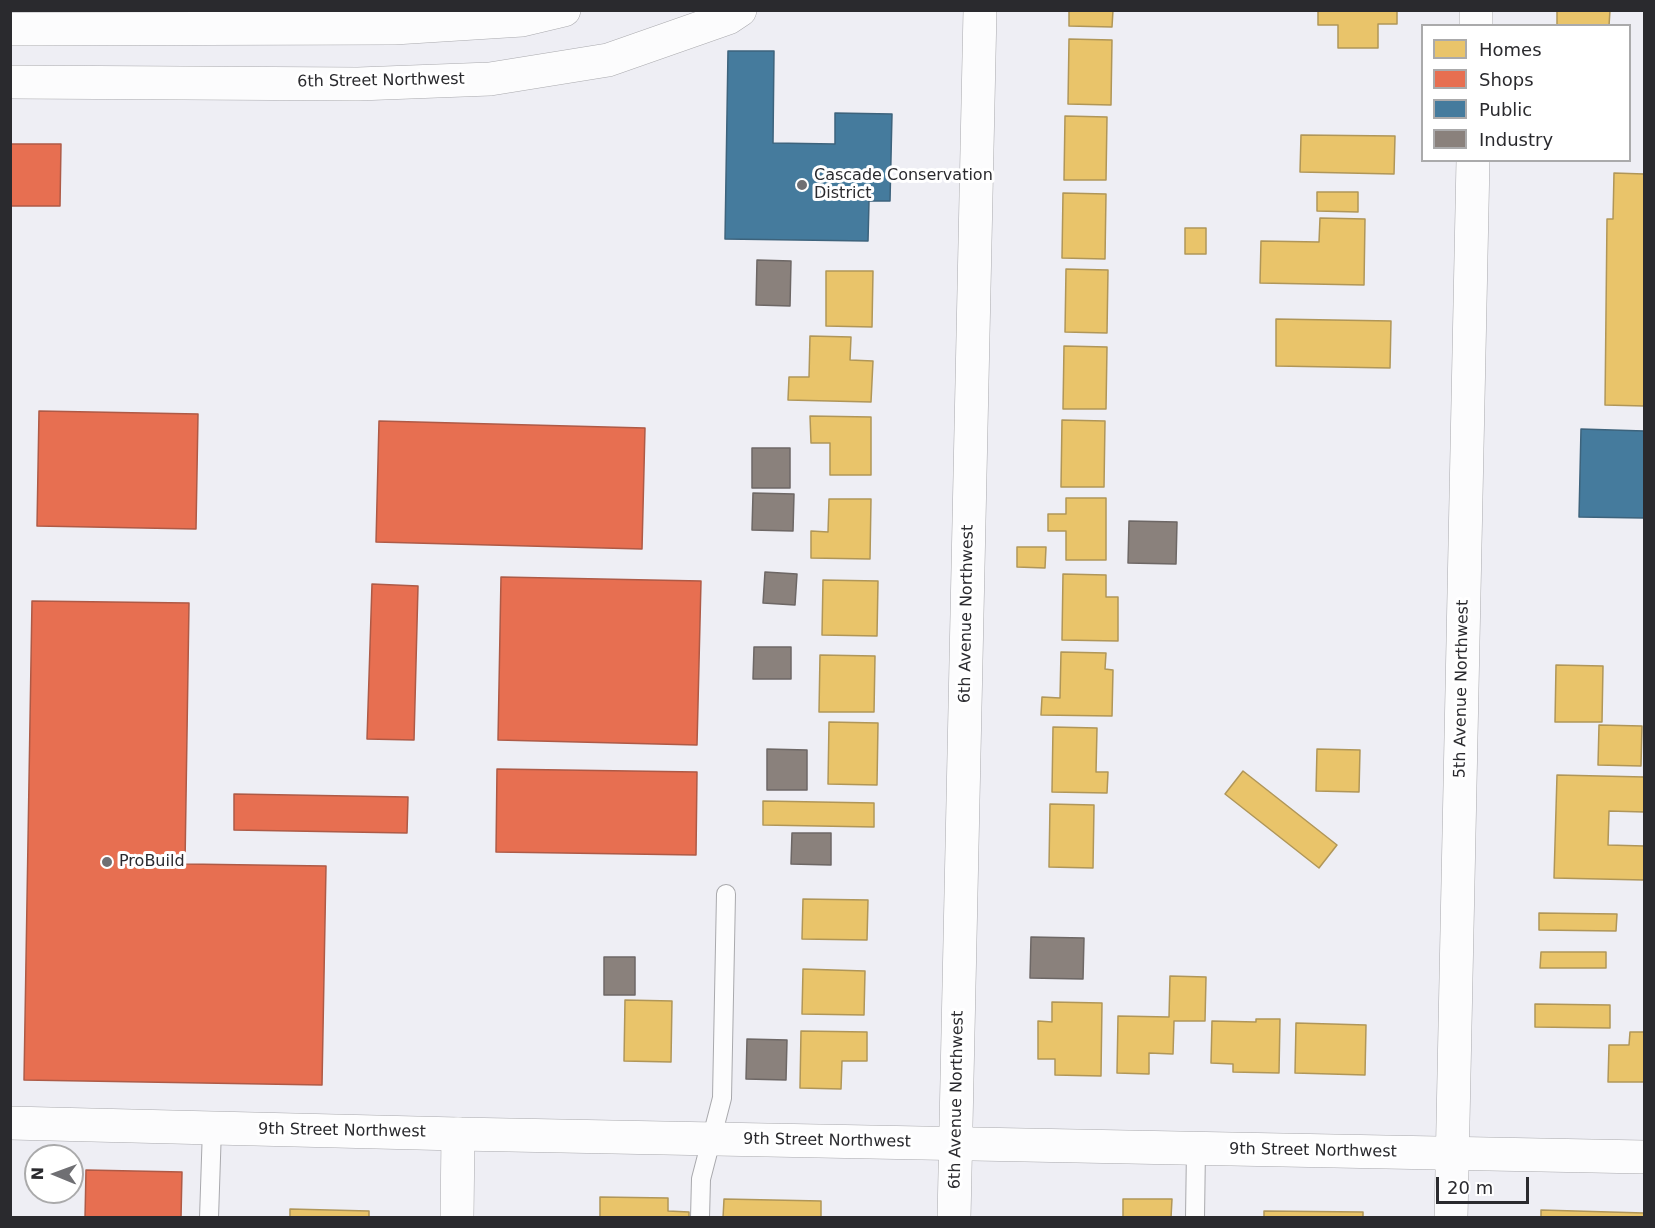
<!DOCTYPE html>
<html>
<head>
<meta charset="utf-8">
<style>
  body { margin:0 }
  #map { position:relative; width:1655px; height:1228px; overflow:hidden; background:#eeeef4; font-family:"DejaVu Sans",sans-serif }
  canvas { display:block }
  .frame { position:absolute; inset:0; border:12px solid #2a2a2e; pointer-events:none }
  .legend { position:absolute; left:1421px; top:24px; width:210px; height:138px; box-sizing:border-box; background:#fff; border:2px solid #aaaaab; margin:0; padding:8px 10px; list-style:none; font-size:18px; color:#2a2a2e }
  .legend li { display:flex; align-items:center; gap:12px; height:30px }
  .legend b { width:30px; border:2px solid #aaaaab }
  .north { position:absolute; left:24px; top:1144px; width:60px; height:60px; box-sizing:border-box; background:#fff; border:2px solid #aaaaab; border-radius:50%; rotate:271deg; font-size:16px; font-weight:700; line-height:24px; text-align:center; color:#2a2a2e }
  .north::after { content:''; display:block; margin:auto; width:21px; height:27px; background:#6f6f73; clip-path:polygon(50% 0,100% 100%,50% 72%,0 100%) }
  .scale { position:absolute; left:1436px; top:1177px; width:93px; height:27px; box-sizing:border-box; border:3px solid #2a2a2e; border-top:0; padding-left:8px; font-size:18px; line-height:21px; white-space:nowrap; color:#2a2a2e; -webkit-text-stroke:4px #fff; paint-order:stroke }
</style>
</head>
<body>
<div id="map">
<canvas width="1655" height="1228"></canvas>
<div class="frame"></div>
<ul class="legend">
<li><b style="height:16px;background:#e9c46a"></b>Homes</li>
<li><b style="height:16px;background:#e76f51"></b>Shops</li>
<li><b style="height:16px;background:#457b9d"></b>Public</li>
<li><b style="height:16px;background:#8a817c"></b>Industry</li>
</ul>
<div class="north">N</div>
<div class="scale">20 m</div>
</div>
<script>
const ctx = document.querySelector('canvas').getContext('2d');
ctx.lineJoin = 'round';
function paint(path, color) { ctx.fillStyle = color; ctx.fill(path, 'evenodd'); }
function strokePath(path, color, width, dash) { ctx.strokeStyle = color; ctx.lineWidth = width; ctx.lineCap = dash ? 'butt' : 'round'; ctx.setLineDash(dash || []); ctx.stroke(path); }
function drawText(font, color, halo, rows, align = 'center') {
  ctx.font = font + ' "DejaVu Sans",sans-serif'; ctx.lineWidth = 6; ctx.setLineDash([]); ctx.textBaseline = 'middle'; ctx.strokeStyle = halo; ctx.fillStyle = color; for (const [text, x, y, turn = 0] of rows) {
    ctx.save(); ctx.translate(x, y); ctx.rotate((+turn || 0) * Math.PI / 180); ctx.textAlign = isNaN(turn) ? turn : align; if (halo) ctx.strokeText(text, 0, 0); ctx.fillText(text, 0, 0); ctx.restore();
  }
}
const homes = new Path2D(`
  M1069,10H1113L1112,27L1069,26Z
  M1318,10H1397V24H1378V48H1338V25H1318Z
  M1557,10H1610L1609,26H1557Z
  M1069,39L1112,40L1111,105L1068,104Z
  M1065,116L1107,117L1106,180H1064Z
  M1301,135L1395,136L1394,174L1300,172Z
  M1614,173L1644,174V406L1605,405L1607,219H1613Z
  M1317,192H1358V212L1317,211Z
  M1063,193L1106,194L1105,259L1062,258Z
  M1320,218L1365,219L1364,285L1260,283L1261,241L1319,242Z
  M1185,228H1206V254H1185Z
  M1066,269L1108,270L1107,333L1065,332Z
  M826,271H873L872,327L826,326Z
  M1276,319L1391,321L1390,368L1276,366Z
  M810,336L851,337L850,360L873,361L871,402L788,400L789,377H809Z
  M1064,346L1107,347L1106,409H1063Z
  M810,416L871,417V475H830V443H811Z
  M1062,420L1105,421L1104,487H1061Z
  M1066,498H1106V560H1066V531H1048V514H1066Z
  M829,499H871L870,559L811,558V531L828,532Z
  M1017,547H1046L1045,568L1017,567Z
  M1063,574L1106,575V597H1118V641L1062,640Z
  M823,580L878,581L877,636L822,635Z
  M1061,652L1106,653L1105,669L1113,670L1112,716L1041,715L1042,697L1060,698Z
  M820,655L875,656L874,712H819Z
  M1556,665L1603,666L1602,722H1555Z
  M829,722L878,723L877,785L828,784Z
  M1599,725L1642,726L1641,766L1598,765Z
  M1053,727L1097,728L1096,772H1108L1107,793L1052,792Z
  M1317,749L1360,750L1359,792L1316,791Z
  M1243,771L1337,845L1319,868L1225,794Z
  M1557,775L1644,777V812L1609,811L1608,845L1644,846V880L1554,878Z
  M763,801L874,803V827L763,825Z
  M1050,804L1094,805L1093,868L1049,867Z
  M803,899L868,900L867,940L802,939Z
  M1539,913L1617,914L1616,931L1539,930Z
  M1541,952H1606V968H1540Z
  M803,969L865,971L864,1015L802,1014Z
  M1170,976L1206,977L1205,1021H1174L1173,1054L1149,1053V1074L1117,1073L1118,1016L1169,1017Z
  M625,1000L672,1001L671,1062L624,1061Z
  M1052,1002L1102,1003L1101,1076L1055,1075V1059H1038V1021L1052,1022Z
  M1535,1004L1610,1005V1028L1535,1027Z
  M1256,1019H1280L1279,1073L1233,1072V1064L1211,1063L1212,1021L1256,1022Z
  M1296,1023L1366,1025L1365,1075L1295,1073Z
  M801,1031L867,1032V1061H842L841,1089L800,1088Z
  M1630,1032H1644V1082H1608L1609,1045H1629Z
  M600,1197L668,1198V1211L689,1212V1218H600Z
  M724,1199L821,1201V1218H723Z
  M1123,1199H1172L1171,1218H1123Z
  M290,1209L369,1211V1218H290Z
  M1541,1210L1644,1213V1218H1541Z
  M1264,1211L1363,1212V1218H1264Z`);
const shops = new Path2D(`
  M10,144H61L60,206H10Z
  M39,411L198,414L196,529L37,526Z
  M379,421L645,428L642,549L376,542Z
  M501,577L701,581L697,745L498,740Z
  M372,584L418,586L414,740L367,739Z
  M32,601L189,603L185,864L326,866L322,1085L24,1080Z
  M497,769L697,772L696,855L496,852Z
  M234,794L408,797L407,833L234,830Z
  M86,1170L182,1172L181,1218H85Z`);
const public = new Path2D(`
  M728,51H774L773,143L835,144V113L892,114L890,201H869L868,241L725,239Z
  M1581,429L1644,431V518L1579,517Z`);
const industry = new Path2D(`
  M757,260L791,261L790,306L756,305Z
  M752,448H790V488H752Z
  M753,493L794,494L793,531L752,530Z
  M1129,521L1177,522L1176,564L1128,563Z
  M765,572L797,574L795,605L763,603Z
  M754,647H791V679H753Z
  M767,749L807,750V790H767Z
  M792,833H831V865L791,864Z
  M1031,937L1084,938L1083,979L1030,978Z
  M604,957H635V995H604Z
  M747,1039L787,1040L786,1080L746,1079Z`);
const service = new Path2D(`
  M209,1218L212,1128
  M700,1218L701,1179L722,1098L726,894
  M1195,1218L1196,1148`);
const minor = new Path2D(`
  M1476,26V10
  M457,1218L458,1134
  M954,1218L980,10
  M1451,1218L1473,160`);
const tertiary = new Path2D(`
  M10,1123L458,1134L1644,1157`);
const secondary = new Path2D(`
  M10,29L394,28L522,20L564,10
  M10,82L358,84L490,79L608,60L728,18L740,10`);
const markers = [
  [802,185,6,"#6f6f73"],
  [107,862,6,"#6f6f73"]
];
const streetNames = [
  ["6th Street Northwest",381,81,-1],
  ["6th Avenue Northwest",967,614,-89],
  ["5th Avenue Northwest",1462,689,-89],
  ["6th Avenue Northwest",957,1100,-89],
  ["9th Street Northwest",342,1131,1],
  ["9th Street Northwest",827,1141,1],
  ["9th Street Northwest",1313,1151,1]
];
const poiNames = [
  ["Cascade Conservation",814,176],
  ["District",814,194],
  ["ProBuild",119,862]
];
paint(homes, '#e9c46a');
strokePath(homes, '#b09658', 1.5);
paint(shops, '#e76f51');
strokePath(shops, '#ae5a46', 1.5);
paint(public, '#457b9d');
strokePath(public, '#3d637c', 1.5);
paint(industry, '#8a817c');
strokePath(industry, '#6d6765', 1.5);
strokePath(service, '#a9a9ad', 20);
strokePath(minor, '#a9a9ad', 34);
strokePath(tertiary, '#a9a9ad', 34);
strokePath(secondary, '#a9a9ad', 34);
strokePath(service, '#fcfcfd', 18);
strokePath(minor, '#fcfcfd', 33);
strokePath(tertiary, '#fcfcfd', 33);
strokePath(secondary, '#fcfcfd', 33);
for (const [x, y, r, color] of markers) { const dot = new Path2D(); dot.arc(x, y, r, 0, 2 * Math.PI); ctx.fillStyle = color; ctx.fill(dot); strokePath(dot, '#fff', 2); }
drawText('16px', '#2a2a2e', '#fff', streetNames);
drawText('16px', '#2a2a2e', '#fff', poiNames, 'left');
</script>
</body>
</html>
